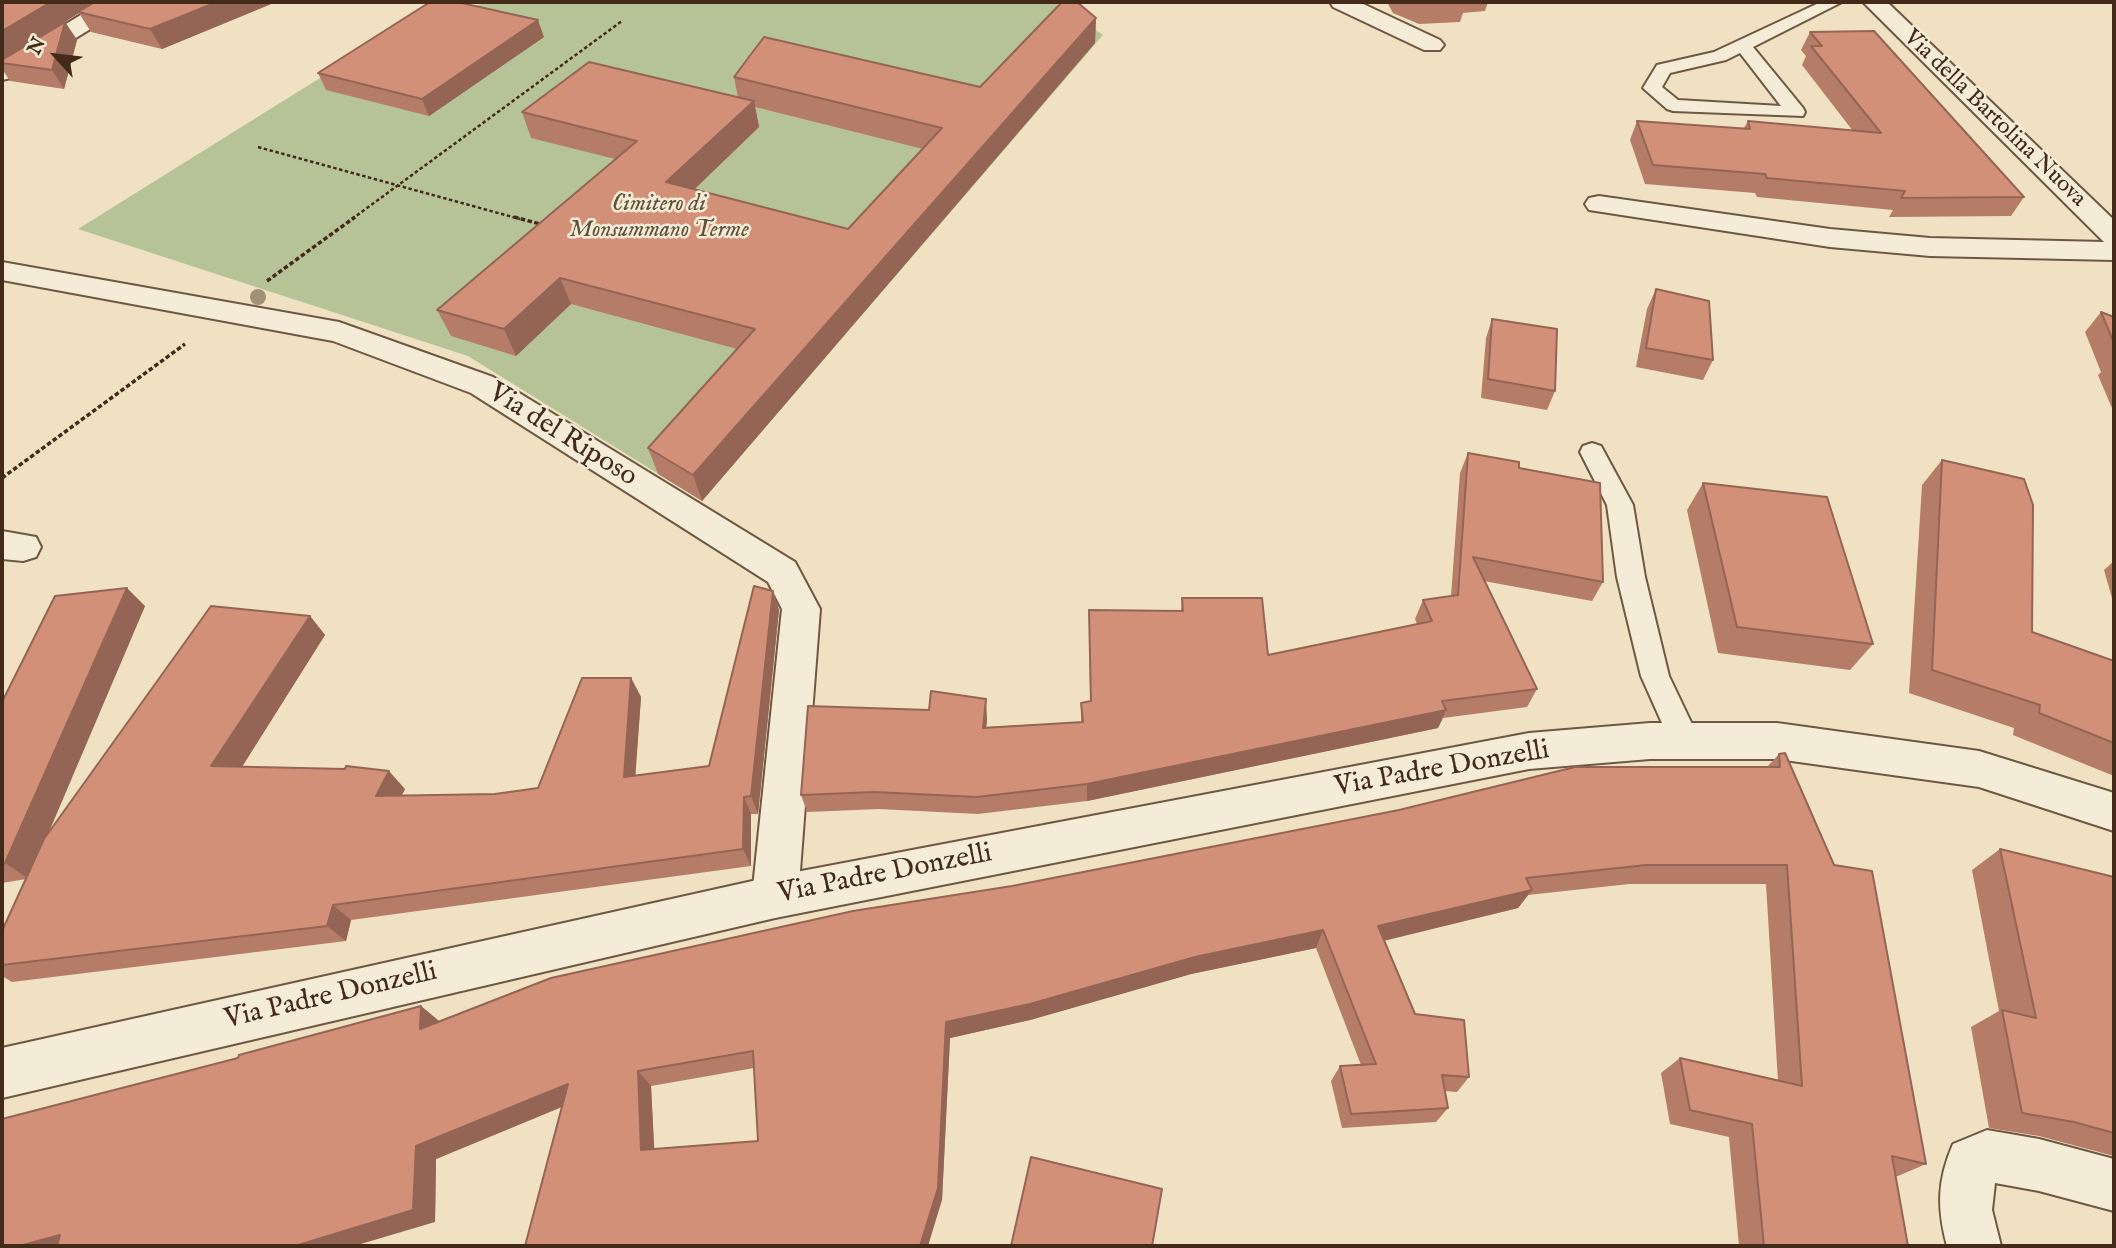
<!DOCTYPE html>
<html>
<head>
<meta charset="utf-8">
<style>
  body { margin:0 }
  #map { position:relative; width:2116px; height:1248px; overflow:hidden; background:#f0e1c2; font-family:"IM FELL English",serif }
  canvas { display:block }
  .frame { position:absolute; inset:0; border:4px solid #442b19; pointer-events:none }
  .north { position:absolute; left:21px; top:21px; width:70px; height:70px; -webkit-text-stroke:5px #f5ecd7; paint-order:stroke; rotate:297deg; font-size:19px; font-weight:700; line-height:28px; text-align:center; color:#442b19 }
  .north::after { content:''; display:block; margin:auto; width:24px; height:32px; background:#442b19; clip-path:polygon(50% 0,100% 100%,50% 72%,0 100%) }
</style>
</head>
<body>
<div id="map">
<canvas width="2116" height="1248"></canvas>
<div class="frame"></div>
<div class="north">N</div>
</div>
<script>
const ctx = document.querySelector('canvas').getContext('2d');
ctx.lineJoin = 'round';
function paint(path, color) { ctx.fillStyle = color; ctx.fill(path, 'evenodd'); }
function strokePath(path, color, width, dash) { ctx.strokeStyle = color; ctx.lineWidth = width; ctx.lineCap = dash ? 'butt' : 'round'; ctx.setLineDash(dash || []); ctx.stroke(path); }
function drawText(font, color, halo, rows, align = 'center') {
  ctx.font = font + ' "IM FELL English",serif'; ctx.lineWidth = 5; ctx.setLineDash([]); ctx.textBaseline = 'middle'; ctx.strokeStyle = halo; ctx.fillStyle = color; for (const [text, x, y, turn = 0] of rows) {
    ctx.save(); ctx.translate(x, y); ctx.rotate((+turn || 0) * Math.PI / 180); ctx.textAlign = isNaN(turn) ? turn : align; if (halo) ctx.strokeText(text, 0, 0); ctx.fillText(text, 0, 0); ctx.restore();
  }
}
const green = new Path2D(`
  M489,2H1054L1103,35L702,501L468,356L78,229L328,73L444,14Z`);
const pathFar1 = new Path2D(`
  M258,147L520,219
  M352,219L622,21`);
const path = new Path2D(`
  M514,217L544,225
  M267,281L355,217
  M2,478L185,344`);
const service = new Path2D(`
  M1821,2H1842L1753,47L1803,108L1805,112L1803,116L1673,111L1667,109L1643,88L1657,65L1714,52ZM1740,53L1781,106L1678,100L1662,87L1670,73L1726,60Z
  M1592,443L1601,446L1633,505L1645,577L1669,676L1700,741L1696,750L1685,754L1674,750L1641,676L1617,577L1607,505L1580,452L1583,446Z`);
const minor = new Path2D(`
  M102,2H129L126,7L11,78L2,80V63Z
  M1330,2H1359L1440,40L1444,45L1440,50H1424L1333,7Z
  M1863,2H1887L2114,220V260L1930,256L1830,247L1589,210L1585,204L1589,198L1599,196L1830,229L1930,238L2104,242Z
  M2,262L339,322L493,377L795,562L820,609L798,897L791,912L775,918L759,912L752,897L782,609L768,582L471,393L333,341L2,280Z
  M2,531L36,537L41,547L36,557L23,561L2,559Z
  M1987,1130L2039,1139L2114,1159V1211L2039,1191L1995,1183L1992,1210L2001,1246H1947C1937,1208 1937,1181 1953,1144Z`);
const tertiary = new Path2D(`
  M1650,723H1777L1979,751L2114,793V831L1979,787L1777,759H1650L1529,769L775,918L2,1098V1048L775,876L1529,733Z`);
const trees = [
  [258,297]
];
const wall = new Path2D(`
  M2,2H276L162,49L91,32L79,13L27,45L65,22L77,40L64,89L10,81L2,69Z
  M1387,2H1488L1485,11L1463,13L1460,22L1419,24L1393,13Z
  M1096,18L1095,43L702,501L658,474L648,448L737,349L571,304L516,356L451,336L437,310L615,159L531,138L522,112L738,98L734,77L980,87ZM755,107L923,149L848,229L694,189L759,127Z
  M1810,32L2024,197L2011,216L1889,217L1893,210L1757,197L1755,193L1645,184L1630,140L1637,121L1744,128L1748,121L1853,131L1802,65L1806,56L1801,50Z
  M544,37L429,116L326,90L318,73Z
  M1656,289L1713,360L1703,380L1636,367L1647,309Z
  M2101,312L2114,317V413L2098,375L2101,372L2085,332Z
  M1492,319L1555,391L1547,410L1481,398L1486,338Z
  M1468,453L1519,468L1603,582L1592,601L1484,581L1537,689L1527,707L1443,718L1438,728L1087,801L978,814L879,809L807,812L801,795L987,718L986,727L1081,722V703L1090,701L1089,610L1181,611L1182,598L1268,655L1417,624L1415,619L1423,600L1451,596L1460,473Z
  M1942,460L2032,632L2114,661V776L2013,735L2014,728L1909,693L1922,485Z
  M1703,483L1873,644L1850,670L1718,653L1687,510Z
  M2114,561V605L2104,570Z
  M773,591L779,610L758,814H751V866L351,920L346,941L12,982L2,976V931L26,879L2,883V702L145,606L47,835L310,616L325,635L242,767L405,789L401,796L495,794L538,788L631,678L641,697L635,776L709,766Z
  M1779,754L1926,1164L1898,1176H1896L1908,1246H1739L1729,1137L1670,1124L1661,1073L1680,1058L1778,1081L1766,884H1629L1528,895L1518,908L1384,941L1415,1014L1469,1077L1457,1092L1445,1091L1448,1108L1436,1122L1342,1128L1331,1081L1340,1066L1361,1065L1316,948L1191,974L1030,1020L950,1038L942,1200L525,1246L562,1107L436,1159L435,1222L238,1058L421,1006L439,1021L1767,767ZM754,1068L758,1141L654,1149L651,1086Z
  M2000,849L2114,877V1156L2039,1136L1989,1128L1971,1027L1999,1011L1972,870Z`);
const shadedWall = new Path2D(`
  M51,2H97L78,12L79,13L2,60V31Z
  M217,2H276L162,49L150,29Z
  M1096,18L1095,43L702,501L693,475Z
  M538,20L544,37L429,116L422,99Z
  M65,22L77,40L64,89L52,70Z
  M754,101L759,127L674,209L666,182Z
  M560,278L571,304L516,356L504,329Z
  M127,588L145,606L29,879L5,863Z
  M773,591L779,610L758,814L751,796Z
  M310,616L325,635L231,784L211,766Z
  M631,678L641,697L634,795L624,777Z
  M986,699L987,718L985,746L983,728Z
  M1446,710L1438,728L1087,801V784Z
  M389,771L405,789L392,814L376,796Z
  M744,797L751,814V866L743,849Z
  M1532,890L1518,908L1369,944L1378,926Z
  M333,905L351,920L346,941L327,926Z
  M1323,930L1316,948L1191,974L1030,1020L950,1038L942,1200L928,1246H920L946,1022L1195,957Z
  M421,1006L440,1022L420,1029Z
  M638,1071L651,1086L655,1163L641,1150Z
  M568,1084L583,1098L436,1159L435,1222L354,1246H295L416,1146Z
  M60,1235L89,1246H19Z`);
const building = new Path2D(`
  M2,2H51L2,31Z
  M95,2H217L150,29L78,12Z
  M430,2H457L538,20L422,99L318,73Z
  M1062,2H1077L1096,18L693,475L648,448L755,329L560,278L504,329L437,310L637,141L522,112L589,62L754,101L666,182L848,229L942,128L734,77L764,37L980,87Z
  M65,22L52,70L2,63V60Z
  M1874,31L2024,197L1901,198L1905,191L1767,178L1765,174L1653,165L1637,121L1750,129L1748,121L1881,133L1811,46H1822L1810,32Z
  M1656,289L1709,301L1713,360L1646,348Z
  M2101,312L2114,317V343Z
  M1492,319L1557,329L1555,391L1488,379Z
  M1468,453L1519,462V468L1600,483L1603,582L1473,557L1537,689L1442,701L1446,710L1087,784L977,797L874,792L801,795L808,706L929,710L931,691L986,699L983,728L1083,722L1081,703L1091,701L1089,610L1183,611L1182,598H1262L1268,655L1432,621L1423,600L1458,595Z
  M1942,460L2024,479L2033,505L2032,632L2114,661V743L2039,713L2040,705L1932,670Z
  M1703,483L1827,497L1873,644L1737,627Z
  M754,586L773,591L751,796L744,797L743,849L333,905L327,926L2,965V931L44,839L211,606L310,616L211,766L345,769L346,766L389,771L376,796L495,794L538,788L582,678H631L624,777L709,766Z
  M127,588L5,863L2,864V702L55,596Z
  M1785,753L1834,865L1872,871L1926,1164L1892,1156L1908,1246H1764L1752,1124L1690,1110L1680,1058L1802,1086L1787,865H1646L1526,878L1532,890L1378,926L1415,1014L1464,1020L1469,1077L1442,1075L1448,1108L1351,1114L1340,1066L1376,1064L1323,930L1195,957L1030,1004L946,1022L938,1188L920,1246H525L568,1084L416,1146L413,1210L295,1246H57L60,1235L19,1246H2V1119L238,1058L239,1055L421,1006L420,1029L551,978L853,911L1012,886L1399,810L1575,767H1780L1779,754ZM753,1051L758,1141L641,1150L638,1071Z
  M2000,849L2114,877V1133L2074,1122L2022,1113L2002,1010L2036,1018Z
  M1031,1157L1162,1189L1152,1246H1011Z`);
const farStreetnames = [
  ["Via della Bartolina Nuova",1994,119,44]
];
const farParknames = [
  ["Cimitero di",659,205],
  ["Monsummano Terme",659,231]
];
const streetNames = [
  ["Via del Riposo",562,436,32],
  ["Via Padre Donzelli",1442,770,-10],
  ["Via Padre Donzelli",885,875,-11],
  ["Via Padre Donzelli",331,997,-13]
];
paint(green, '#b6c396');
strokePath(service, '#6f5843', 4);
strokePath(minor, '#6f5843', 4);
strokePath(tertiary, '#6f5843', 4);
strokePath(pathFar1, '#442b19', 2.5, [3.5, 2.5]);
strokePath(path, '#442b19', 3.5, [4.5, 2.5]);
paint(service, '#f5ecd7');
paint(minor, '#f5ecd7');
paint(tertiary, '#f5ecd7');
ctx.fillStyle = '#a19276';
for (const [x, y] of trees) { ctx.beginPath(); ctx.arc(x, y, 8, 0, 2 * Math.PI); ctx.fill(); }
paint(wall, '#b57c68');
paint(shadedWall, '#946555');
paint(building, '#d39079');
strokePath(building, '#946555', 2);
drawText('23px', '#442b19', '#f5ecd7', farStreetnames);
drawText('italic 23px', '#605138', '#f5ecd7', farParknames);
drawText('28px', '#442b19', '#f5ecd7', streetNames);
</script>
</body>
</html>
